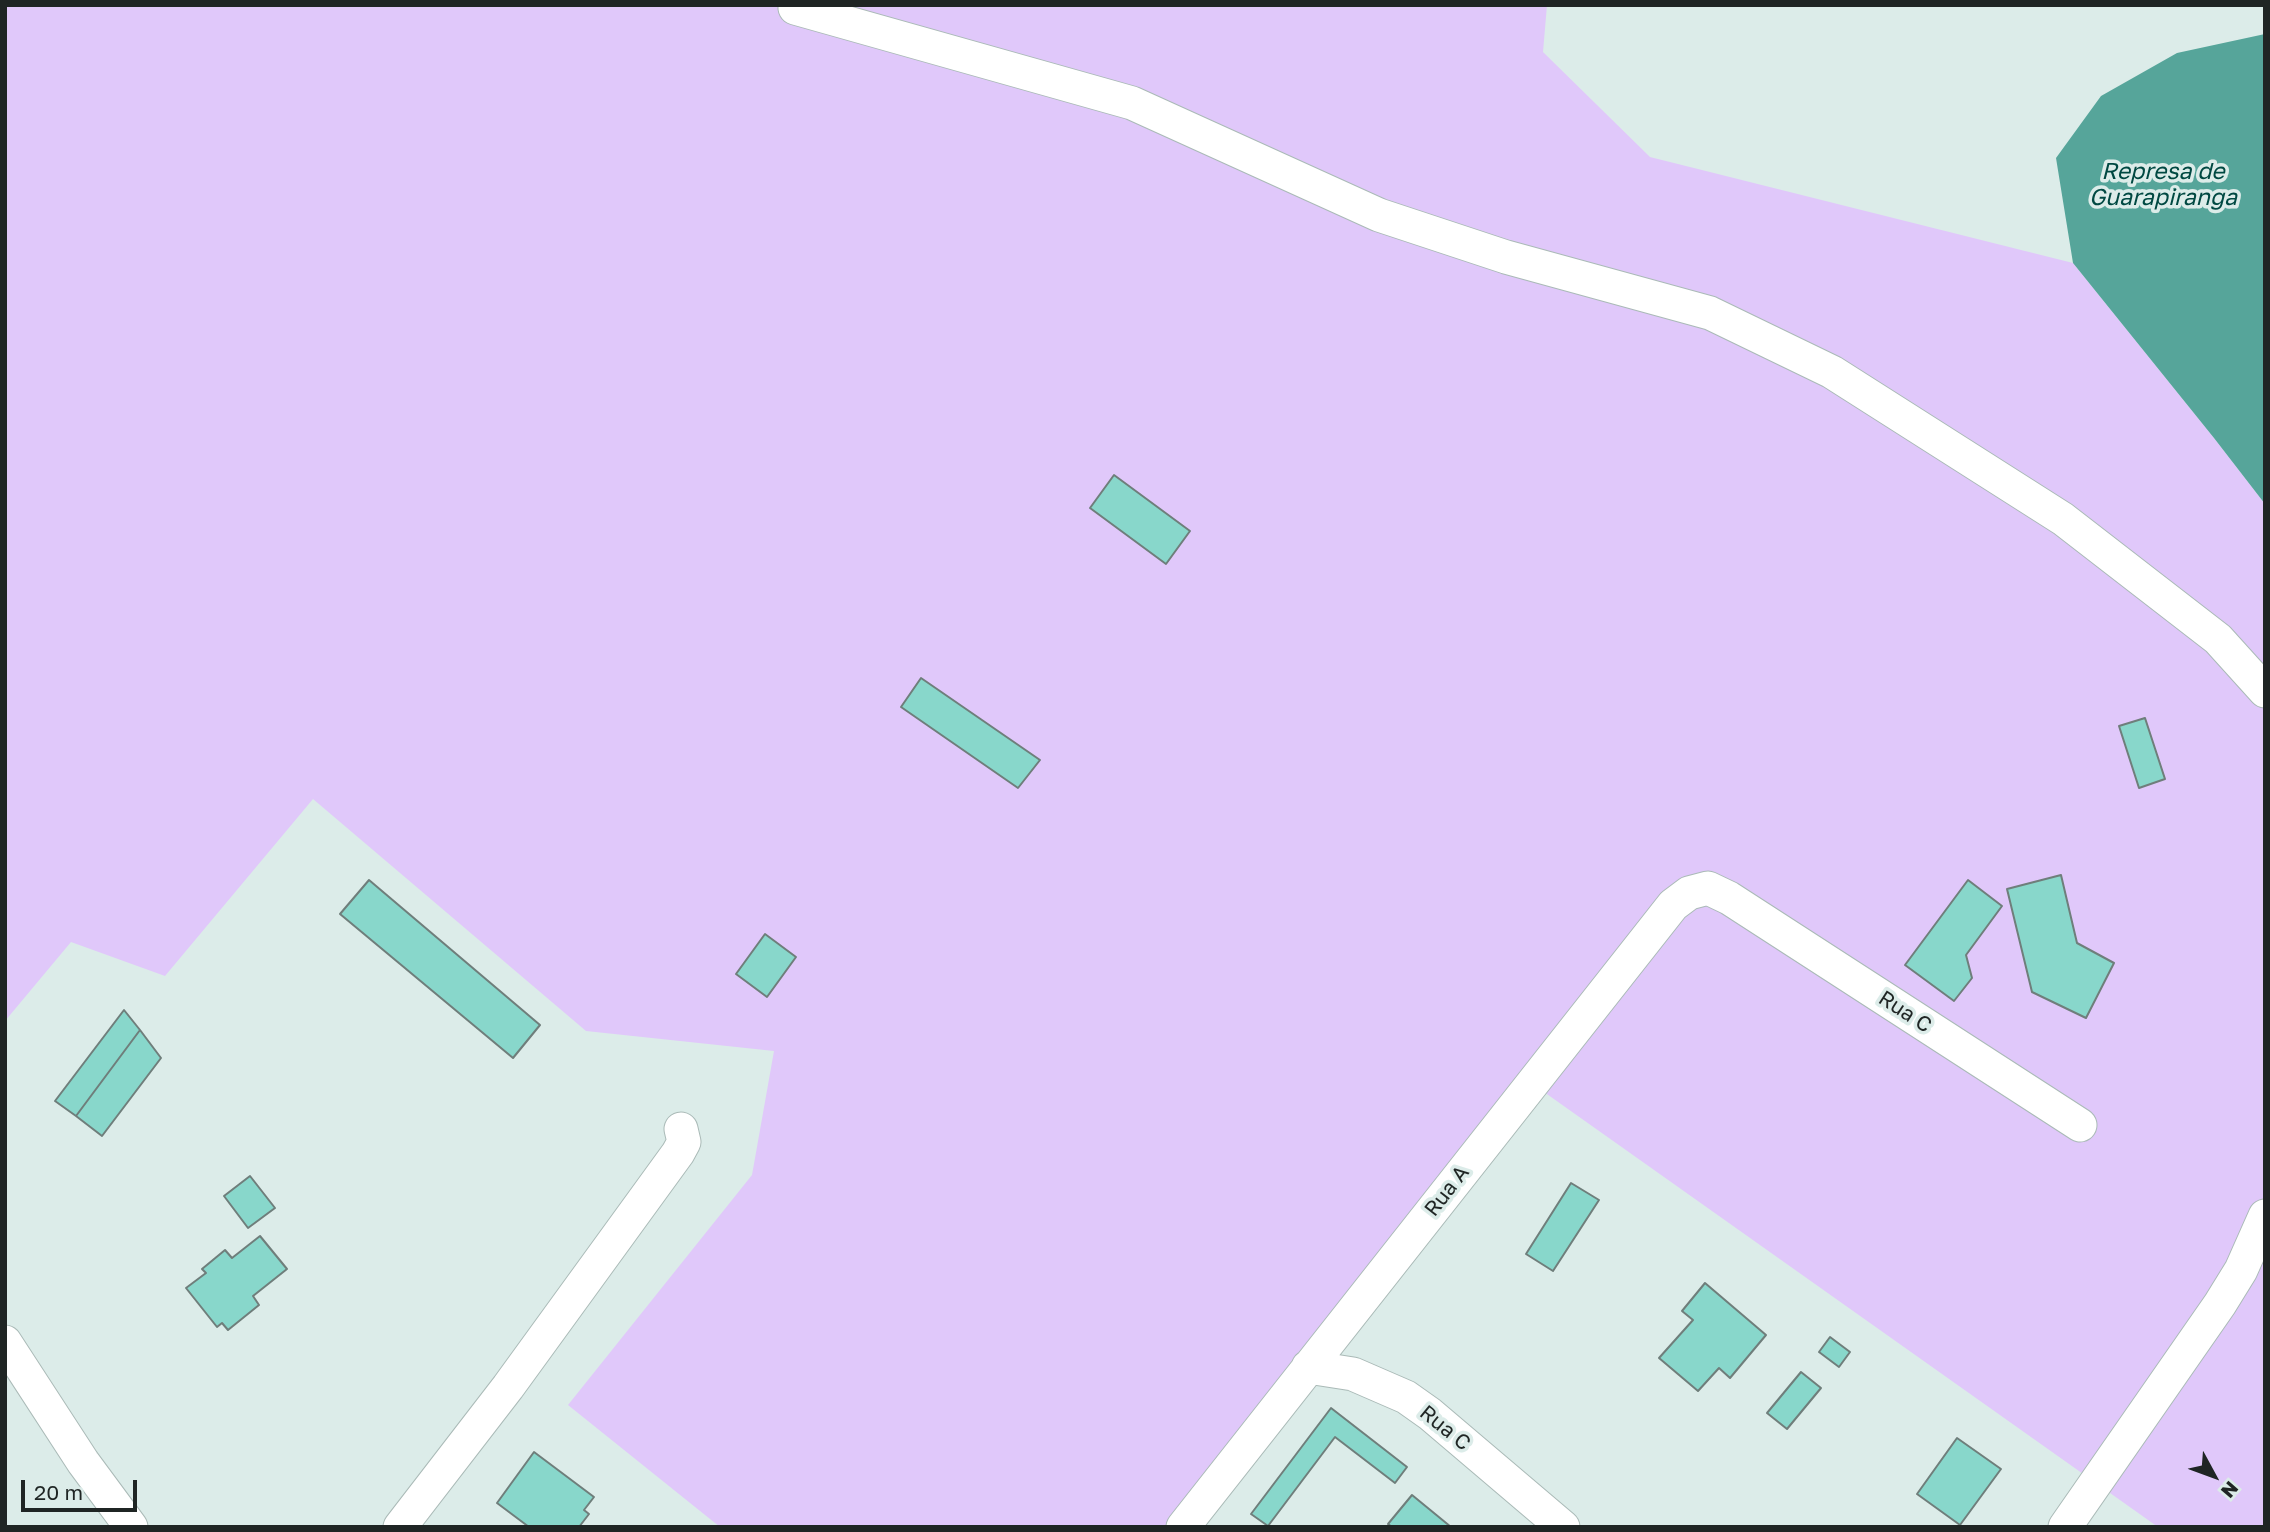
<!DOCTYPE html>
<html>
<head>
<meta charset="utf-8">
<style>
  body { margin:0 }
  #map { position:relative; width:2270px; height:1532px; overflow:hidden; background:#dcece9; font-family:"Golos Text",sans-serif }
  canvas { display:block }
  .frame { position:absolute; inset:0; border:7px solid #1f2524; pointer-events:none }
  .north { position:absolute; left:2179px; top:1441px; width:70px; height:70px; -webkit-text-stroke:5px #dcece9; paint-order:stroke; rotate:131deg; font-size:19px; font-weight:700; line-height:28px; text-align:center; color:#1f2524 }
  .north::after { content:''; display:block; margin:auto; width:24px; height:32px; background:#1f2524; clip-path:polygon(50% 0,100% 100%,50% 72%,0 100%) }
  .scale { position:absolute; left:21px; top:1480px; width:116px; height:32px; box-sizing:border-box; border:4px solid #1f2524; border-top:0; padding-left:9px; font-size:21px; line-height:24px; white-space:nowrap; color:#1f2524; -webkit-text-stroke:5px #dcece9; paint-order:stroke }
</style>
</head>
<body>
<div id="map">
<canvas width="2270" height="1532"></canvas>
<div class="frame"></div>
<div class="north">N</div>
<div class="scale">20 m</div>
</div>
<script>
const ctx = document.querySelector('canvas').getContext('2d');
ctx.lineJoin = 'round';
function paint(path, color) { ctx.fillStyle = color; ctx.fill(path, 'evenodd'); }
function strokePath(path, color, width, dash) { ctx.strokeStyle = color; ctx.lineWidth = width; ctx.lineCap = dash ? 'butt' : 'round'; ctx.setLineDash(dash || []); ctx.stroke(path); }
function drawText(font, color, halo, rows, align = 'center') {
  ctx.font = font + ' "Golos Text",sans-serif'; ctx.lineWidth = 7; ctx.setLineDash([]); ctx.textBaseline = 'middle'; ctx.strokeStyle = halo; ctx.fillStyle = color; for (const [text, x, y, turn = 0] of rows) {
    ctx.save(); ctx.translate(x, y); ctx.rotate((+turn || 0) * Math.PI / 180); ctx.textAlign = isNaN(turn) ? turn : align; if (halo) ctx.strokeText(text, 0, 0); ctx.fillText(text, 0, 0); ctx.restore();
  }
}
const green = new Path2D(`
  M5,5H1547L1543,52L1650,157L2073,263L2214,438L2265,504V1527H2158L1520,1075L1165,1527H720L568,1405L752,1175L774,1051L586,1031L313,799L165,976L71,942L5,1021Z`);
const water = new Path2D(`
  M2265,34V504L2214,438L2073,263L2056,158L2101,96L2177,53Z`);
const building = new Path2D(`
  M1114,475L1190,531L1166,564L1090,508Z
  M921,678L1040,760L1018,788L901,707Z
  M2145,718L2165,779L2139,788L2119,726Z
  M2061,875L2077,943L2114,963L2086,1018L2032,992L2007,889Z
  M369,880L540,1025L513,1058L340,914Z
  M1968,880L2002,906L1966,955L1972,978L1954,1001L1905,965Z
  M765,934L796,957L767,997L736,974Z
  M124,1010L140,1030L76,1116L55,1101Z
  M140,1030L161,1058L102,1136L76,1116Z
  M250,1176L275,1208L248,1228L224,1196Z
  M1571,1183L1599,1200L1553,1271L1526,1254Z
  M260,1236L287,1269L253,1296L259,1305L228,1330L222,1323L217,1327L186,1288L206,1273L202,1269L225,1250L232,1258Z
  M1705,1283L1766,1335L1730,1378L1719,1368L1698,1391L1659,1358L1693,1320L1682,1311Z
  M1830,1337L1850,1352L1839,1367L1819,1352Z
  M1801,1372L1821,1388L1787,1429L1767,1413Z
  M1331,1408L1407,1467L1395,1483L1335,1437L1268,1526L1251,1514Z
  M1957,1438L2001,1469L1960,1525L1917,1494Z
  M534,1452L594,1497L584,1510L589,1514L579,1527H529L497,1503Z
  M1412,1495L1451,1527H1392L1388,1524Z`);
const minor = new Path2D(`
  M795,8L1132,103L1379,215L1506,257L1710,313L1832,372L2063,519L2218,639L2265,691
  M5,1342L83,1462L131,1527
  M1308,1367L1353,1374L1406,1397L1430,1414L1563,1527
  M400,1527L508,1387L678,1153L684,1142L681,1129
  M1183,1527L1673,905L1689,893L1708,888L1729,898L2080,1125
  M2065,1527L2220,1304L2241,1270L2265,1216`);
const streetNames = [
  ["Rua C",1905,1012,33],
  ["Rua A",1447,1191,-52],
  ["Rua C",1445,1428,39]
];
const waterNames = [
  ["Represa de",2163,172],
  ["Guarapiranga",2163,198]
];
paint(green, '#e0c8fa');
paint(water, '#56a59a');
paint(building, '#88d7cb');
strokePath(building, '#6f7e7b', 2);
strokePath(minor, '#aabab7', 35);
strokePath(minor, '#fff', 33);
drawText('21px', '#1f2524', '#dcece9', streetNames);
drawText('italic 23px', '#004942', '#dcece9', waterNames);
</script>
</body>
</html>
